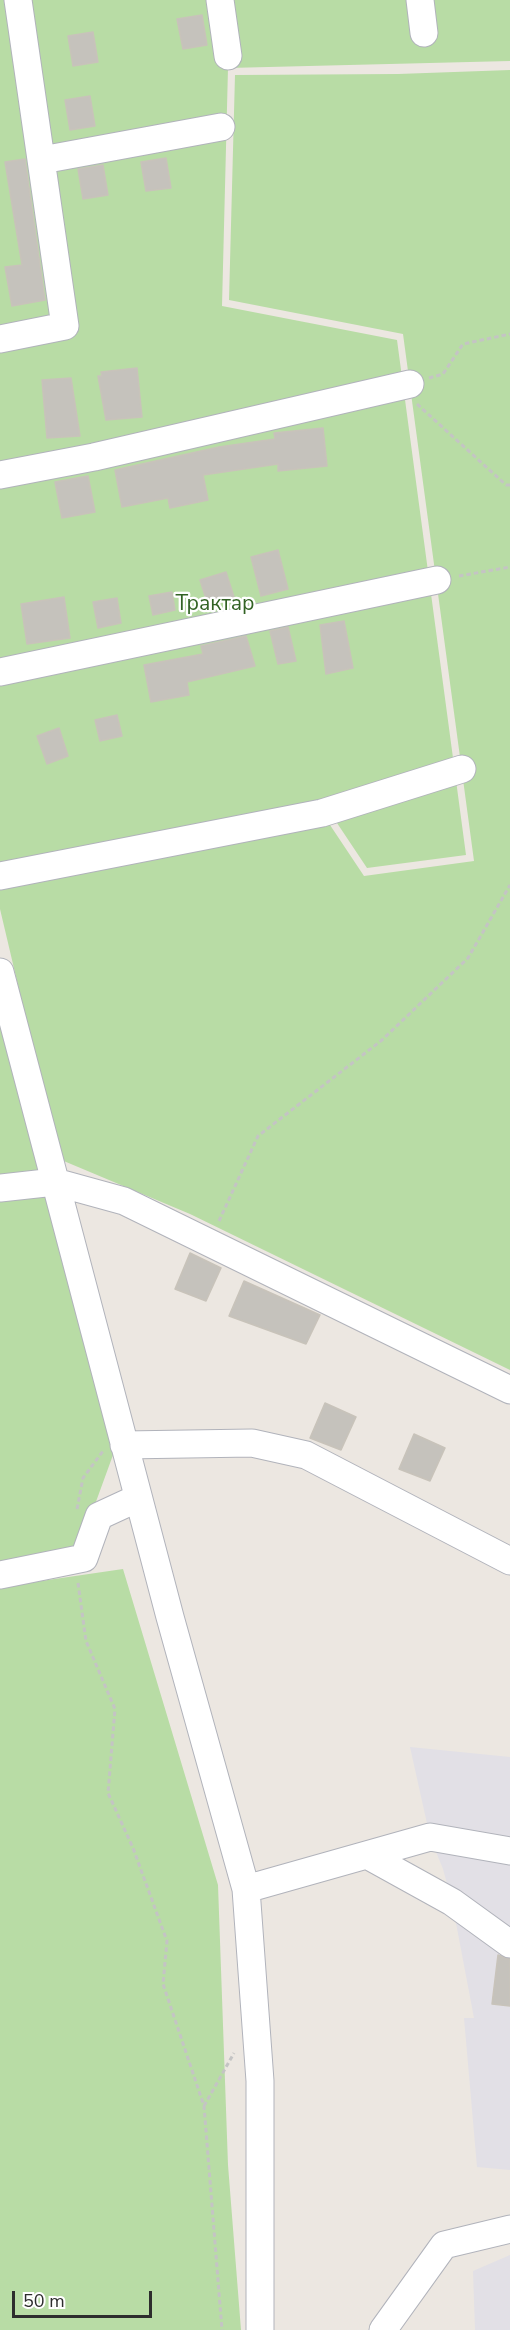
<!DOCTYPE html>
<html>
<head>
<meta charset="utf-8">
<style>
  body { margin:0 }
  #map { position:relative; width:510px; height:2330px; overflow:hidden; background:#ece7e1; font-family:"Nunito Sans",sans-serif }
  canvas { display:block }
  .scale { position:absolute; left:12px; top:2291px; width:140px; height:27px; box-sizing:border-box; border:3px solid #2d2d2d; border-top:0; padding-left:8px; font-size:18px; line-height:21px; white-space:nowrap; color:#2d2d2d; -webkit-text-stroke:4px #fff; paint-order:stroke }
</style>
</head>
<body>
<div id="map">
<canvas width="510" height="2330"></canvas>
<div class="scale">50 m</div>
</div>
<script>
const ctx = document.querySelector('canvas').getContext('2d');
ctx.lineJoin = 'round';
function paint(path, color) { ctx.fillStyle = color; ctx.fill(path, 'evenodd'); }
function strokePath(path, color, width, dash) { ctx.strokeStyle = color; ctx.lineWidth = width; ctx.lineCap = dash ? 'butt' : 'round'; ctx.setLineDash(dash || []); ctx.stroke(path); }
function drawText(font, color, halo, rows, align = 'center') {
  ctx.font = font + ' "Nunito Sans",sans-serif'; ctx.lineWidth = 4.5; ctx.setLineDash([]); ctx.textBaseline = 'middle'; ctx.strokeStyle = halo; ctx.fillStyle = color; for (const [text, x, y, turn = 0] of rows) {
    ctx.save(); ctx.translate(x, y); ctx.rotate((+turn || 0) * Math.PI / 180); ctx.textAlign = isNaN(turn) ? turn : align; if (halo) ctx.strokeText(text, 0, 0); ctx.fillText(text, 0, 0); ctx.restore();
  }
}
const industrial = new Path2D(`
  M410,1747L510,1757V2170L477,2167L464,2018H474L452,1902L443,1869L430,1837Z
  M510,2255V2330H475L473,2271Z`);
const green = new Path2D(`
  M0,0H510V61L228,68L222,306L397,340L466,855L367,868L325,805L0,868Z
  M510,70V1370L190,1214L59,1159L0,909V876L322,813L364,876L474,861L403,334L229,300L235,75L398,74Z
  M0,1006L117,1444L78,1551L0,1567Z
  M123,1569L218,1885L228,2165L241,2330H0V1587Z`);
const building = new Path2D(`
  M202,15L207,45L183,49L177,19Z
  M93,32L98,62L73,66L68,36Z
  M90,96L95,126L70,130L65,100Z
  M166,158L171,188L146,191L141,162Z
  M25,159L45,300L12,306L5,267L22,265L5,162Z
  M103,165L108,195L83,199L78,169Z
  M137,368L142,417L106,420L98,376H102L101,372Z
  M71,378L80,436L47,438L42,380Z
  M323,428L327,466L278,471V464L203,475L208,500L170,508L168,498L122,507L115,470L219,447L275,439L274,433Z
  M88,476L95,512L62,518L55,482Z
  M278,550L288,589L261,596L251,557Z
  M226,572L234,597L208,605L200,580Z
  M172,592L175,610L153,615L149,596Z
  M64,597L70,638L27,644L21,604Z
  M117,598L121,623L98,628L93,602Z
  M344,621L353,668L326,674L320,625Z
  M288,627L296,661L278,664L270,631Z
  M246,636L255,666L187,682L189,695L151,702L144,665L203,654L201,646Z
  M117,715L122,736L100,741L95,720Z
  M59,728L68,756L47,764L37,736Z
  M190,1253L221,1268L206,1301L175,1289Z
  M244,1281L320,1315L306,1344L229,1316Z
  M325,1403L356,1417L341,1450L310,1438Z
  M414,1434L445,1448L430,1481L399,1469Z
  M498,1955L510,1959V2006L492,2004Z`);
const path = new Path2D(`
  M429,378L443,374L463,344L510,334
  M417,404L506,485H510
  M459,576L510,567
  M219,1221L258,1136L382,1040L468,958L510,885
  M77,1509L83,1478L103,1451
  M78,1583L86,1641L115,1709L108,1793L133,1848L167,1941L163,1984L204,2106L222,2330
  M204,2106L234,2053`);
const minor = new Path2D(`
  M220,0L228,56
  M420,0L424,33
  M42,160L221,127
  M0,339L65,326L18,0
  M0,475L94,457L410,384
  M0,672L437,580
  M0,876L322,813L462,769
  M0,972L170,1617L246,1889L260,2081V2330
  M0,1188L55,1182L124,1201L510,1390
  M124,1445L252,1443L306,1455L510,1561
  M0,1575L84,1558L99,1516L138,1498
  M367,1855L452,1902L510,1944
  M246,1889L430,1837L510,1851
  M383,2330L444,2245L510,2229`);
const parkNames = [
  ["Трактар",215,605]
];
paint(industrial, '#e2e0e6');
paint(green, '#b8dca5');
paint(building, '#c5c2bc');
strokePath(building, '#c8c3ba', 1.5);
strokePath(minor, '#b1b3bb', 29);
strokePath(path, '#c4c4c4', 3, [4.5, 3]);
strokePath(minor, '#fff', 27);
drawText('21px', '#326224', '#fff', parkNames);
</script>
</body>
</html>
